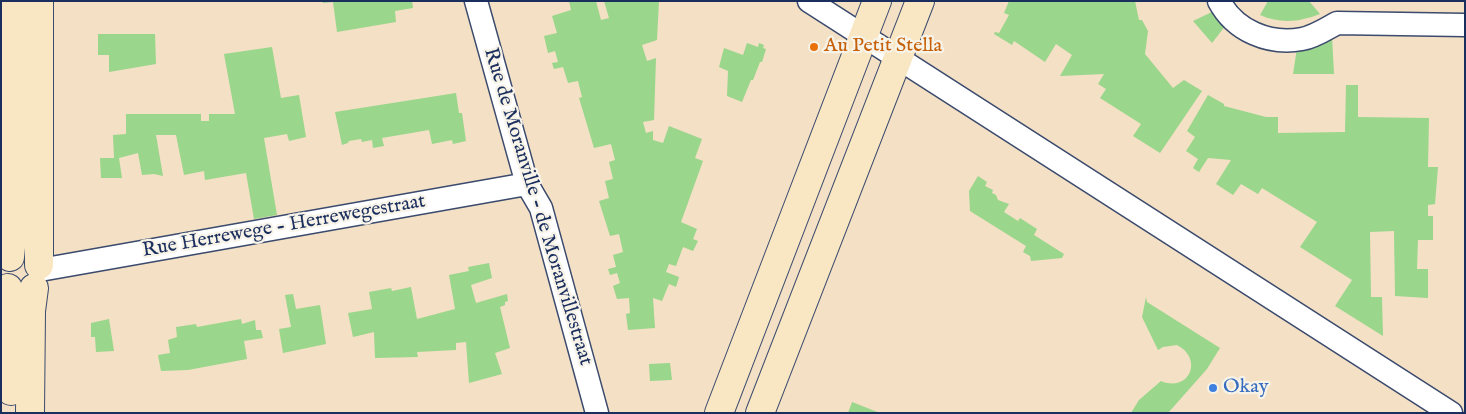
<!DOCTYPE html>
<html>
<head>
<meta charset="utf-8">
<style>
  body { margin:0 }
  #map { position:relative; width:1466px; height:414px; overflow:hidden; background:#f3e0c5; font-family:"IM FELL English",serif }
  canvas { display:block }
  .frame { position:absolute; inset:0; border:2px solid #1b2f5e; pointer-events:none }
</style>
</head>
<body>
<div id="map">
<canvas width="1466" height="414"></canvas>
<div class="frame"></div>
</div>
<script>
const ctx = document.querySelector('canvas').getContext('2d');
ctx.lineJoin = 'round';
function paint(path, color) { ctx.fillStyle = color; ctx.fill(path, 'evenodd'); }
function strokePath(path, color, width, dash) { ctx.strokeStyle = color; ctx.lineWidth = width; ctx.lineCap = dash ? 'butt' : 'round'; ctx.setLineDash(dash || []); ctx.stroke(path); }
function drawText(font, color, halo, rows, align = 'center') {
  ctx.font = font + ' "IM FELL English",serif'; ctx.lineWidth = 4.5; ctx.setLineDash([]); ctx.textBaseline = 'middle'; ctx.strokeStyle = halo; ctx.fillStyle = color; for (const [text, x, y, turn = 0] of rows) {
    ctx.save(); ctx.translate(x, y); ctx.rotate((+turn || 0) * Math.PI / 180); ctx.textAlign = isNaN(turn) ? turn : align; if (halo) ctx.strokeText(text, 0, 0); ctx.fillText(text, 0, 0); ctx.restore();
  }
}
const green = new Path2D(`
  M323,1H412L413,8L395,11L396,22L337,32L333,2L323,3Z
  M569,1H596L601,20L609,18L604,1H659L657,40L642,45L647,61L656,58L654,120L643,122L646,133L653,131V140L663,143L669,126L702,139L695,158L703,161L681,222L697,229L693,239L698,241L693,251L683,247L676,266L669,264L666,272L679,277L676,287L669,284L662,301L653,298L655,328L628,330L626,314L630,313L629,298L617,299L613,286L620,283L617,273L610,275L608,269L616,267L613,255L623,252L619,234L610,236L599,201L609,198L605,181L613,179L609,162L615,160L611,144L594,148L579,98L582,97L578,81L568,83L563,67L554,69L552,63L558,62L555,51L548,53L544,36L557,33L552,16L571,10Z
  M1009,1H1135L1139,20H1142L1148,31L1145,54L1173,88L1184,80L1202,91L1160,153L1133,136L1141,124L1100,98L1106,89L1098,84L1104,74L1060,76L1072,55L1056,44L1045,62L1014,41L1012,45L994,34L995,32L999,33L1009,15L1004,13Z
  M1268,1H1309L1320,14C1299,22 1281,24 1260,15Z
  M1214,11L1226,25L1212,43L1193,21Z
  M98,34H155L156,64L109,72V55H98Z
  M1332,36L1334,74H1293L1297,48Z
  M747,43L758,47L759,43L764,45L763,48L766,49L762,62H760L753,80H751L742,102L727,96L728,71L719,67L724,48L743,55Z
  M272,47L281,98L299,95L306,137L289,141L287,134L264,138L277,215L254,219L246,173L205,180L204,171L184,175L176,135H156L163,176L154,174L142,175L138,153L119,158L122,178H101L100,158H114L113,135L126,134V114H201V121H209V114H235L224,54Z
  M1346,85H1358V117L1429,118L1428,167H1438L1435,204L1428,205V216H1433V240H1418L1417,269H1428V298L1395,296L1394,231L1370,232L1371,297H1382L1383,336L1335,306L1352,280L1300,247L1317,222L1262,188L1258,194L1241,184L1233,195L1216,184L1231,160L1208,158L1199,172L1193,168L1198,159L1186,151L1195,137L1187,131L1208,95L1224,104V106L1266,117H1278V133L1345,132Z
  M456,93L459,113H462L466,141L453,144L452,140L432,144L429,130L382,138L384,146L373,148L372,140L362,142L361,139L349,141L348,143L342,145L335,112Z
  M978,176L987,182L985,186L993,190L992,193L996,195L998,200L1009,204L1004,212L1018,221L1020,218L1037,229L1034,235L1064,254L1062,258L1031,261L1030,256L1023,252L1026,246L970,211L969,191Z
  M489,263L492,278L471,285L476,303L507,294L508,301L505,302V305L500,307L510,348L495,353L502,374L469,383L466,342L456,343V350L417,352L418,357L375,358L374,332L353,337L348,313L372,309L369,292L391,288L392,291L411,287L417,319L455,309L449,275L469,271L468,267Z
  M293,294L296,309L320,305L326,344L283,353L279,329L291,327L285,295Z
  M1146,297L1147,302L1220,348L1207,369L1168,413H1131L1139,400L1161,381C1189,393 1204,359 1177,345L1163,347L1158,350L1142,317Z
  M109,319L114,351L96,352L95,337H91V323Z
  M241,319L242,324L255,320L256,330H261L263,338L244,341L247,359L188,370L161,371L158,355L170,353L168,340L177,337L176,327L196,324L197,327Z
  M670,363L672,380L650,381L649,364Z
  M852,402L880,413H848Z`);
const street = new Path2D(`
  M476,1L527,184L541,208L597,413
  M809,1L1451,413
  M1219,1C1235,31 1269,45 1302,39C1314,37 1326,29 1337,23L1465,25
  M40,270L527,184`);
const secondary = new Path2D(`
  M10,257L12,237L13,1
  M39,265V1
  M8,288L11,311V391
  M30,413L31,311L34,288
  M719,413L877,1
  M760,413L920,1`);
const markers = [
  [814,47,5,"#e8710a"],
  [1213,388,5,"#3f7fe0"]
];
const foodNames = [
  ["Au Petit Stella",824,47]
];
const streetNames = [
  ["Rue de Moranville - de Moranvillestraat",537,207,73],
  ["Rue Herrewege - Herrewegestraat",284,227,-10]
];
const shopNames = [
  ["Okay",1223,388]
];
paint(green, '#9ad68b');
strokePath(street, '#3b4a6d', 25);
strokePath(secondary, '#3b4a6d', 30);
strokePath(street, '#fff', 22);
strokePath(secondary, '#f9e7c3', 28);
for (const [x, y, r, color] of markers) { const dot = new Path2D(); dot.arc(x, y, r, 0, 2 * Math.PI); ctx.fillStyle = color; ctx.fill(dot); strokePath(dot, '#f7f3e8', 2); }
drawText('20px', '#c56008', '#f7f3e8', foodNames, 'left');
drawText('20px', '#1b2f5e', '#f7f3e8', streetNames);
drawText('20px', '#366cbe', '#f7f3e8', shopNames, 'left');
</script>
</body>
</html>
